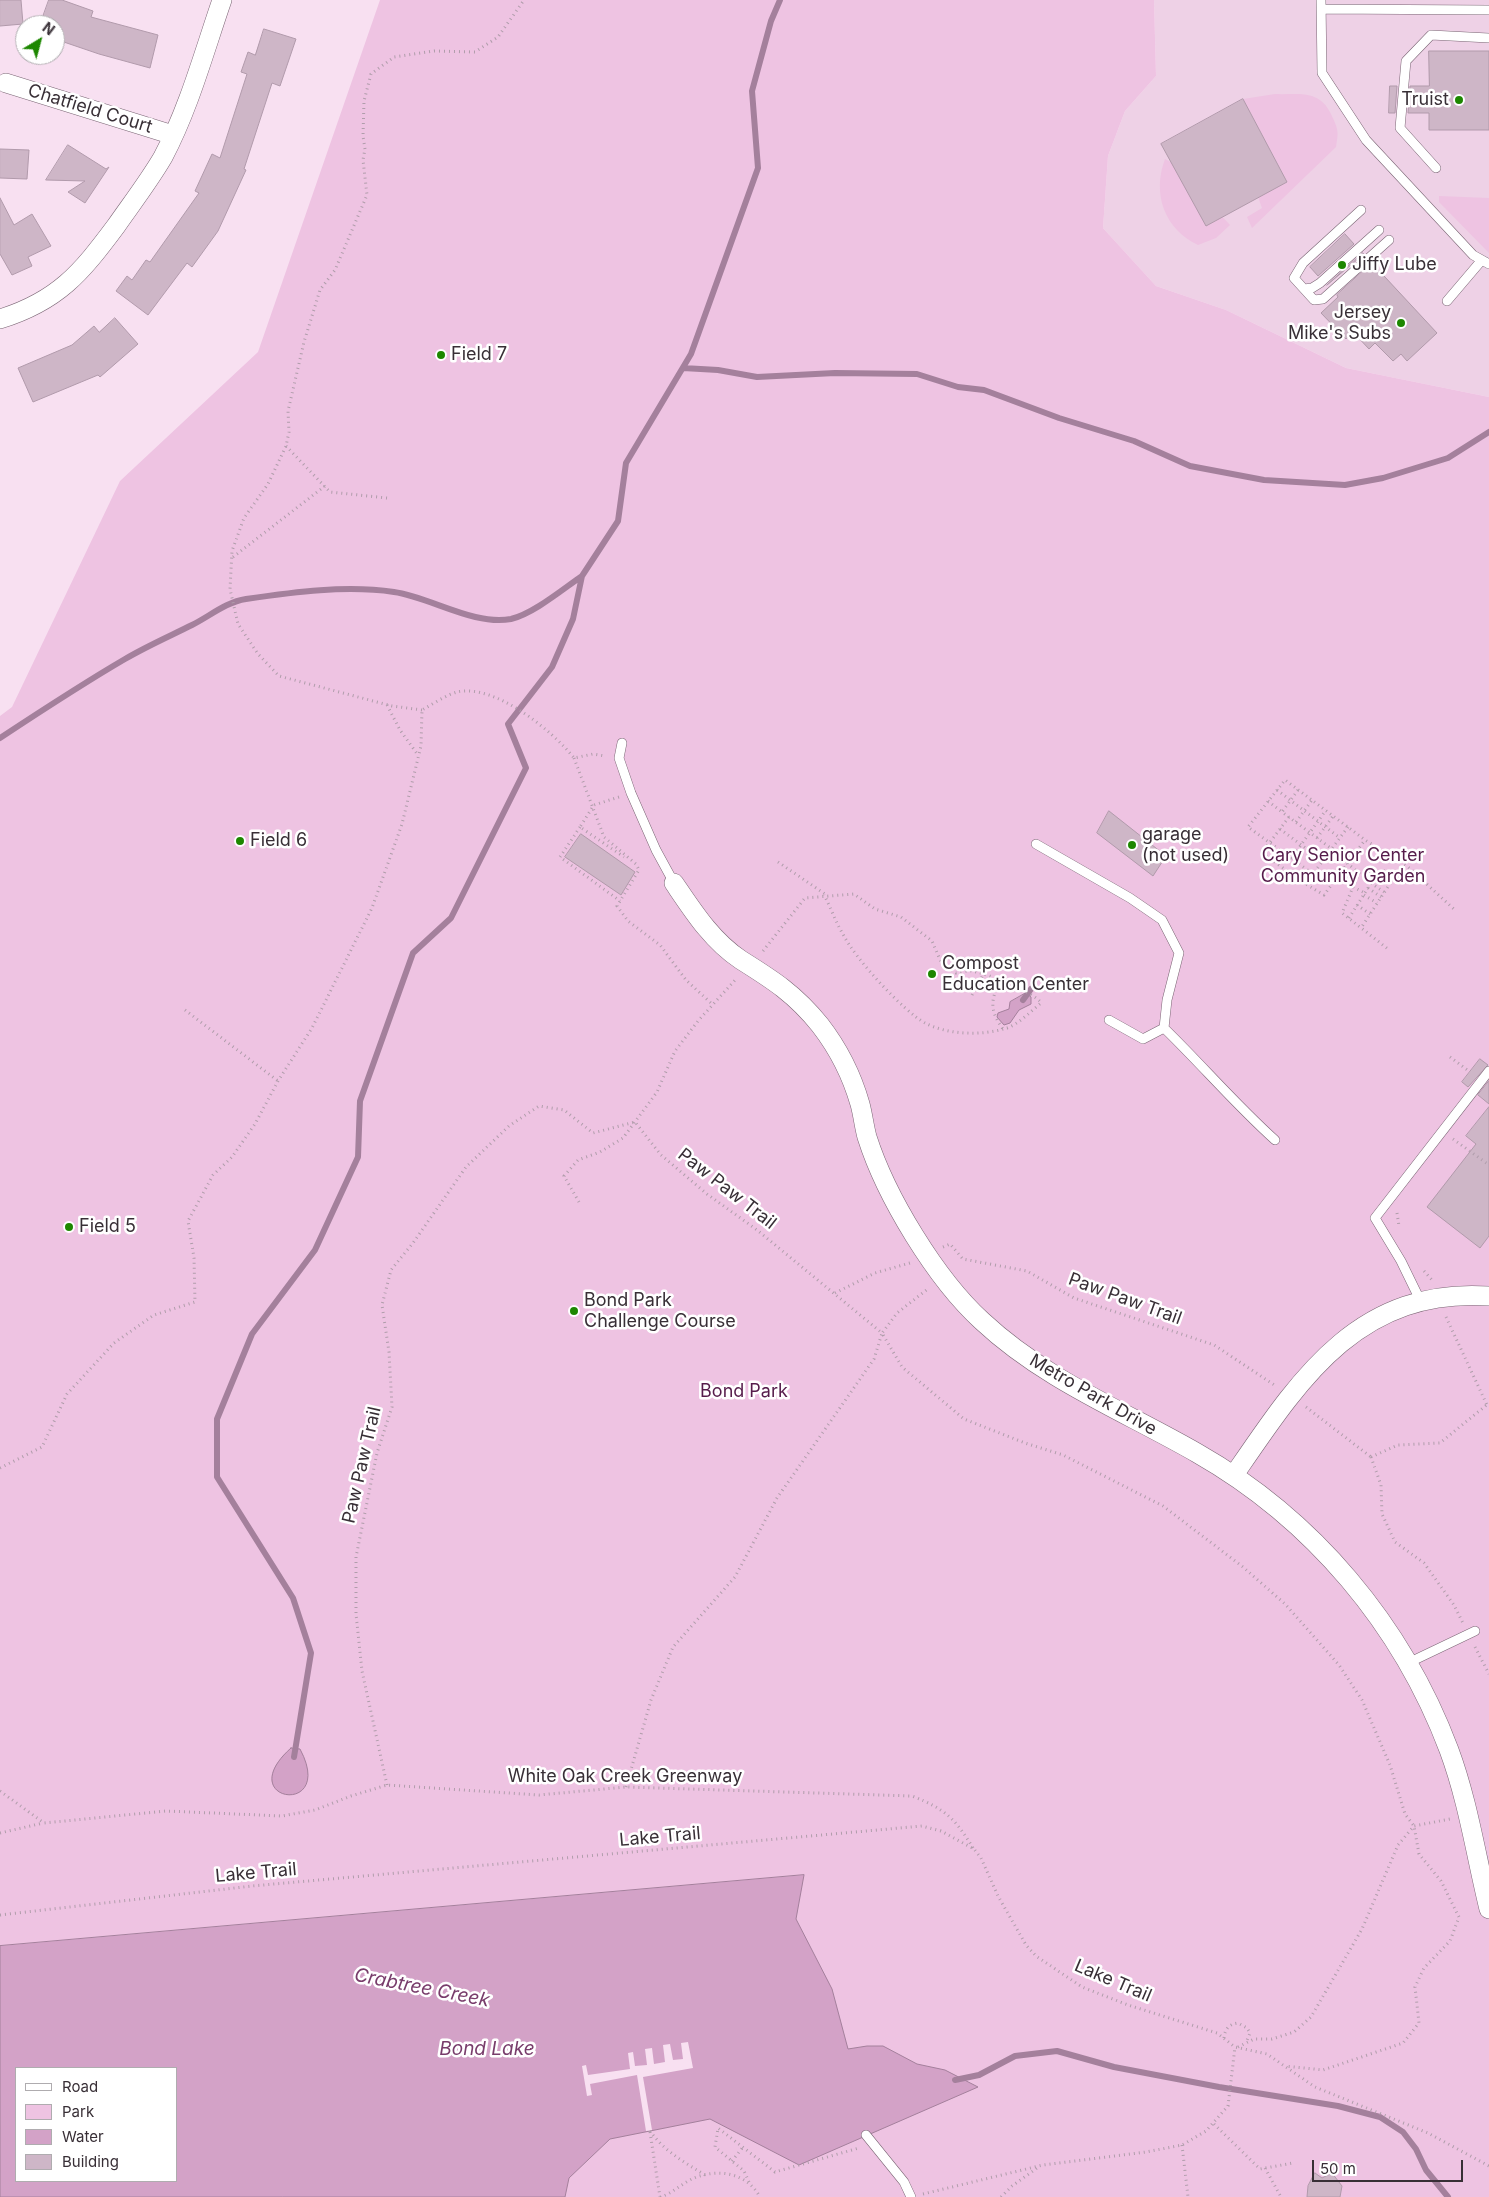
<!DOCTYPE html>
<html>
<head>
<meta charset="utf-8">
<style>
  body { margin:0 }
  #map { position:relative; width:1489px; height:2197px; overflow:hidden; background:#f8e0f1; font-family:Inter,sans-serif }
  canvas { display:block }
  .legend { position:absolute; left:15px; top:2067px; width:162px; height:115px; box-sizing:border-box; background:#fff; border:1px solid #afacaf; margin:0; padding:6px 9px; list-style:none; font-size:15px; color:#382f36 }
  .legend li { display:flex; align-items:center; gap:10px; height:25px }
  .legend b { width:25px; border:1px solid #afacaf }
  .north { position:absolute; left:15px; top:15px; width:50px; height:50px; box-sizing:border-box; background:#fff; border:1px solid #afacaf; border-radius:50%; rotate:37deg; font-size:14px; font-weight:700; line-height:20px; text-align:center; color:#382f36 }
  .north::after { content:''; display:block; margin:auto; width:18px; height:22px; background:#1d8700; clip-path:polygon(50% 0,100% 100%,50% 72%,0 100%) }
  .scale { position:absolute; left:1312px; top:2160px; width:151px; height:22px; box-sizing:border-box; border:2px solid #382f36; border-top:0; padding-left:6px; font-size:15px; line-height:18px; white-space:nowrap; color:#382f36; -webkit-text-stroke:4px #fff; paint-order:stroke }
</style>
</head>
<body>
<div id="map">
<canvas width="1489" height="2197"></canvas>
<ul class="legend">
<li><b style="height:6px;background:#fff"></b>Road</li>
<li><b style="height:14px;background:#eec3e2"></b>Park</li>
<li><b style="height:14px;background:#d3a2c7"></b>Water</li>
<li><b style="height:14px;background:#ceb6c7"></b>Building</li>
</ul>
<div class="north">N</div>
<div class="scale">50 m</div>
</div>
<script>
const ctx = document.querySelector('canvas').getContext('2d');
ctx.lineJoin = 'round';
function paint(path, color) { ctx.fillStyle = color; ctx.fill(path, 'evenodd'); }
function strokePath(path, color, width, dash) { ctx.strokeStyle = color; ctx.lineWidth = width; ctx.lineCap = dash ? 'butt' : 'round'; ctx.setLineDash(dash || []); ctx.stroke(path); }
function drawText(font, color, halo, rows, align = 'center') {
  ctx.font = font + ' Inter,sans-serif'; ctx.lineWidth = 5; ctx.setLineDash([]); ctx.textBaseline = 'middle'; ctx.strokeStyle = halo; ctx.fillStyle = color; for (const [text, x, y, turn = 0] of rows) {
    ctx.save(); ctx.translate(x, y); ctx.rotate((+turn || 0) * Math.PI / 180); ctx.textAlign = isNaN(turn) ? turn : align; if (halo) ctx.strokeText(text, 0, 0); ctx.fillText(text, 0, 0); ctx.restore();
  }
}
const built = new Path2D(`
  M1154,0H1489V397L1346,368L1226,310L1156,286L1103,228L1108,156L1125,111L1156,76Z`);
const green = new Path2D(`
  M380,0H1154L1156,76L1125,111L1108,156L1103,228L1156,286L1226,310L1346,368L1489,397V2197H0V716L12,707L120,481L258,352ZM16,2068H176V2181H16Z
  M1275,94C1299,95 1319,89 1331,114C1338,129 1339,131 1336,147L1252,228L1247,217L1262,208L1258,197L1287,181L1243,99Z
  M1165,159L1171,162L1230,225L1216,238L1198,245C1164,229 1152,193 1165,159Z
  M1439,196L1489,198V253L1439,202Z`);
const water = new Path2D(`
  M1026,993L1031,997V1004L1019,1010L1010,1023L1004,1025L997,1017L998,1013L1009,1009L1010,1002Z
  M291,1748L300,1749C337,1818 230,1802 291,1748Z
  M804,1875L796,1919L832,1989L848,2049L867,2046H883L917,2064L945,2070L978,2087L799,2165L710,2119L610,2139L569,2178L565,2197H0V1946ZM16,2068H176V2181H16Z`);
const pier = new Path2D(`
  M688,2042L693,2068L643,2077L652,2130L646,2131L637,2075L590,2084L592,2095L587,2096L582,2066L586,2065L588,2075L630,2069L628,2053L633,2052L635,2066L647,2065L645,2049L652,2048L654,2064L665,2062L663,2045L670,2044L673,2060L683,2059L681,2043Z`);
const stream = new Path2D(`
  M683,368L718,370L757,377L835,373L917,374L958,387L984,390L1059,418L1134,441L1190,466L1264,480L1345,485L1383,478L1448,458L1489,432
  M0,738C41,711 82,684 125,659C147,646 170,636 192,625C210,616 226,602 246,599C294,592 346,585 394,592C430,597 474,626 511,619C533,614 563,589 582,576
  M1023,1000L1031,989
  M294,1757L311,1653L293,1598L217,1477V1419L252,1334L315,1250L358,1157L360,1101L413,953L451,918L526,768L508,724L552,667L573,619L582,576L618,521L626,463L691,354L758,168L752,91L771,21L780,0
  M955,2080L979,2075L1015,2056L1057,2051L1114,2067L1219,2087L1338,2106L1380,2117L1403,2132L1416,2149L1426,2170L1448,2197`);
const building = new Path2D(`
  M0,0H21L23,24L0,26Z
  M49,0H62L93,11L91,17L158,35L150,68L99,54L55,39V25H40Z
  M264,29L296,39L280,86L272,83L244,169L246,170L218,231L192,267L187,263L148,315L116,291L127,276L132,280L146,260L150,262L199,193L195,191L212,154L220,158L247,74L241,72L248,52L255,55Z
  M1429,51H1489V130H1429V113H1408L1410,86H1429Z
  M1390,86H1397L1395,113H1389Z
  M1243,99L1287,182L1206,226L1161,144Z
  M68,145L106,169L109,167L85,203L68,192L85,181L46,180Z
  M0,149L29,150L27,179L0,178Z
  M0,198L14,225L32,214L51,246L28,257L32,266L12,275L0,254Z
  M1345,234L1354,244L1318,276L1310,267Z
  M1363,253L1364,254L1327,285Z
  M1372,263L1437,333L1407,361L1401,354L1393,361L1375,343L1369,349L1353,332L1346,339L1321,313L1338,297L1337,295Z
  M115,318L138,344L100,377L98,375L33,402L18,368L72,345L94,326L99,332Z
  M1109,811L1166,856L1153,876L1097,833Z
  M581,834L635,872L621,895L565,857Z
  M1480,1059L1488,1065L1468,1087L1462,1082Z
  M1489,1081V1104L1478,1095Z
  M1489,1107V1236L1480,1248L1427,1207L1476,1144L1466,1136Z
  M1315,2173L1322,2178L1332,2173L1342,2186L1340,2197H1307L1308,2186Z`);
const path = new Path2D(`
  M286,446L330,492L387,498
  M233,557L325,486
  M387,705L400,730L418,755
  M422,710L392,706L279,676L258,654L238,624L230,589L232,551L244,518L268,484L286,446L289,432L288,411L304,342L320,290L335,270L367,195L363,160L365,149L363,136L364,101L371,74L394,57L434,51L475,52L498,37L524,0
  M574,758L604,837L636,864L639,870L617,906L628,921L660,945L686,980L712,1004
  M1277,790L1340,838
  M1298,790L1282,812L1332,849
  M619,797L594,805L580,827L624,857
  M1268,801L1282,812
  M1289,817L1280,829L1323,861
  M1296,822L1312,800
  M580,827L560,857L620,901
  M1348,827L1313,874L1248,827L1285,780L1365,840L1407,866L1455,910
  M1280,829L1262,853L1304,883
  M1317,838L1333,816
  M1291,859L1326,810
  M778,862L825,894
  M1347,863L1359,873L1342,913L1388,949
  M1311,873L1304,883L1324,895L1365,840
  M1359,873L1385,871L1390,877L1391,882L1361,928
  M1373,880L1375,877L1389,885
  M1371,883L1384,892
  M1353,887L1365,893
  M1368,888L1381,897
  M1364,895L1377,903
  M1357,905L1370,914
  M1349,918L1373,880L1359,873
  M763,951L805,898L854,894L875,909L901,917L932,941L941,962L956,973C960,972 966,971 971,971C984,972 1036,993 1041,1003C1031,1011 1019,1024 1007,1028C982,1036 948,1035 925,1023C903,1011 855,958 844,936C836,923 831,908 824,895
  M1000,981C990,1001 990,1011 1003,1029
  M972,995L983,975
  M185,1010L278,1081
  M1450,1057L1470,1072
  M1453,1139L1489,1165
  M579,1202L564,1176L578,1160L600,1152L623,1138L657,1092L675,1051L698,1021L736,979
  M1397,1213L1399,1226
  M943,1247L950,1244L963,1259L1027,1271L1074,1298L1214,1345L1276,1386
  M1424,1271L1433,1281
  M835,1293L875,1273L910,1263
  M1446,1317L1487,1405
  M1306,1407L1371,1457
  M1371,1457L1381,1485L1382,1514L1395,1542L1424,1563L1454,1605L1463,1623
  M1371,1457L1398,1445L1440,1443L1489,1403
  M0,1468L42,1447L67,1394L114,1343L154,1315L195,1302L194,1258L188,1221L213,1175L232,1157L255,1124L278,1081L312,1028L372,908L402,824L421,746L422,710C433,704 446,695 457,692C494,683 553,731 574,758L593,754L605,756
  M1475,1647L1489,1674
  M387,1785L362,1671L356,1614V1557L377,1453L392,1407L389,1352L382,1305L391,1270L413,1243L466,1167L509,1126L539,1106L564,1110L593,1133L635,1122L661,1155L707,1194L757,1230L882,1333L897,1313L929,1288
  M626,1787L651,1700L673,1647L735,1577L777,1498L874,1359L882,1333L902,1367L964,1419L1025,1443L1063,1455L1163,1506L1243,1567L1285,1604L1339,1665L1362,1700L1390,1765L1405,1814L1414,1826L1419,1854L1441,1881L1459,1917L1450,1941L1424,1968L1415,1987L1419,2023L1403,2043L1323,2070L1285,2066
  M0,1791L44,1823L166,1811L282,1816L315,1810L351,1796L387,1785L539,1795L626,1787L912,1796C945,1809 955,1818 973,1848
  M0,1833L43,1823
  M0,1915L252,1886L922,1826L941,1831L974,1849L981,1858L998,1896L1026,1945L1036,1956L1082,1987L1128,2005L1217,2033L1235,2047L1267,2054L1315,2087L1428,2133L1489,2166
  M1224,2038C1225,2029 1229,2024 1238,2023L1247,2028L1250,2033L1246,2043
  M1238,2047L1254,2039H1272L1294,2032L1311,2017L1362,1929L1398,1845L1414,1826L1450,1819
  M1214,2124L1260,2169L1293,2163
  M650,2131C664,2151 684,2162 705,2175
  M650,2132L660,2197
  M1182,2145L1188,2197
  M732,2161L743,2147
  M1265,2168L1281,2197
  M749,2182L744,2171L715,2147L718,2128L775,2172L859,2148
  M923,2194L1043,2165L1146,2152L1182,2145L1206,2131L1228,2106L1235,2047
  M660,2197C672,2194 682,2183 694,2178C719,2168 747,2173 760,2197
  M1001,2197L1012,2186L1040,2166`);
const lane = new Path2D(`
  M1321,0L1322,73L1366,140L1473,255L1489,264
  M1321,9L1489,10
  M1436,168L1400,128L1406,61L1431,35L1489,38
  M1361,210L1303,263L1294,278L1304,289L1312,288L1320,283L1379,230
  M1304,289L1314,300L1323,299L1389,240
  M1447,301L1481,261
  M622,743L619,758L631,793L656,850L674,883
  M1036,844L1130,898L1162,920L1179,953L1167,1000L1164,1028C1202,1065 1236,1105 1275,1140
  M1109,1020L1143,1039L1164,1028
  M1420,1300L1401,1261L1375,1218L1489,1071
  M1408,1663L1475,1631
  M866,2135L904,2182L911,2197`);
const street = new Path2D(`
  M6,83L173,135
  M0,319C58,301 81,273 116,226C132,203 149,181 163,157C189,108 204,52 222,0
  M674,883C693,911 712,941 741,960C773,980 795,994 820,1025C837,1047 852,1076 860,1104C863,1115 864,1126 867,1137C886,1197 936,1279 982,1321C1045,1380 1124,1411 1197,1453C1313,1519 1402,1625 1449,1750C1468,1801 1476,1856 1489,1909
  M1234,1475C1299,1380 1358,1287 1489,1296`);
const markers = [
  [1459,100,5,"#1d8700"],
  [1342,265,5,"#1d8700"],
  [1401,323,5,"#1d8700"],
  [441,355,5,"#1d8700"],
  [240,841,5,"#1d8700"],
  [1132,845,5,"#1d8700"],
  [932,974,5,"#1d8700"],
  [69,1227,5,"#1d8700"],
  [574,1311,5,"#1d8700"]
];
const poiNames = [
  ["Truist",1449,100,"right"],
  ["Jiffy Lube",1352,265],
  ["Jersey",1391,313,"right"],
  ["Mike's Subs",1391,334,"right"],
  ["Field 7",451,355],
  ["garage",1142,835],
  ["(not used)",1142,856],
  ["Field 6",250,841],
  ["Compost",942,964],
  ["Education Center",942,985],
  ["Field 5",79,1227],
  ["Bond Park",584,1301],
  ["Challenge Course",584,1322]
];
const streetNames = [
  ["Chatfield Court",90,109,17],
  ["Paw Paw Trail",727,1189,38],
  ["Paw Paw Trail",1125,1299,20],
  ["Metro Park Drive",1093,1395,30],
  ["Paw Paw Trail",362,1465,-77],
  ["White Oak Creek Greenway",625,1777],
  ["Lake Trail",660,1837,-5],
  ["Lake Trail",256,1873,-5],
  ["Lake Trail",1113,1981,23]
];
const parkNames = [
  ["Cary Senior Center",1343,856],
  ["Community Garden",1343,877],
  ["Bond Park",744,1392]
];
const waterNames = [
  ["Crabtree Creek",422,1988,11],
  ["Bond Lake",487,2049]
];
paint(built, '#eed1e6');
paint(green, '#eec3e2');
paint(water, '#d3a2c7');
strokePath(water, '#a4809c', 1);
paint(pier, '#f8e0f1');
strokePath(stream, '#a4809c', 6);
paint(building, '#ceb6c7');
strokePath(building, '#b19aab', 1);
strokePath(lane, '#7a6574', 10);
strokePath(street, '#7a6574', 20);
strokePath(path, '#b09dab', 3, [1, 4]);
strokePath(lane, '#fff', 9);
strokePath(street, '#fff', 19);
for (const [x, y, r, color] of markers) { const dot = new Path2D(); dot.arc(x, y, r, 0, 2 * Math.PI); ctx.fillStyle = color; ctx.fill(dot); strokePath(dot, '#fff', 2); }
drawText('18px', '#382f36', '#fff', poiNames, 'left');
drawText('18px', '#382f36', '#fff', streetNames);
drawText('18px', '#561c4b', '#fff', parkNames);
drawText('italic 19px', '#783c6b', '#fff', waterNames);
</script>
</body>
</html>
